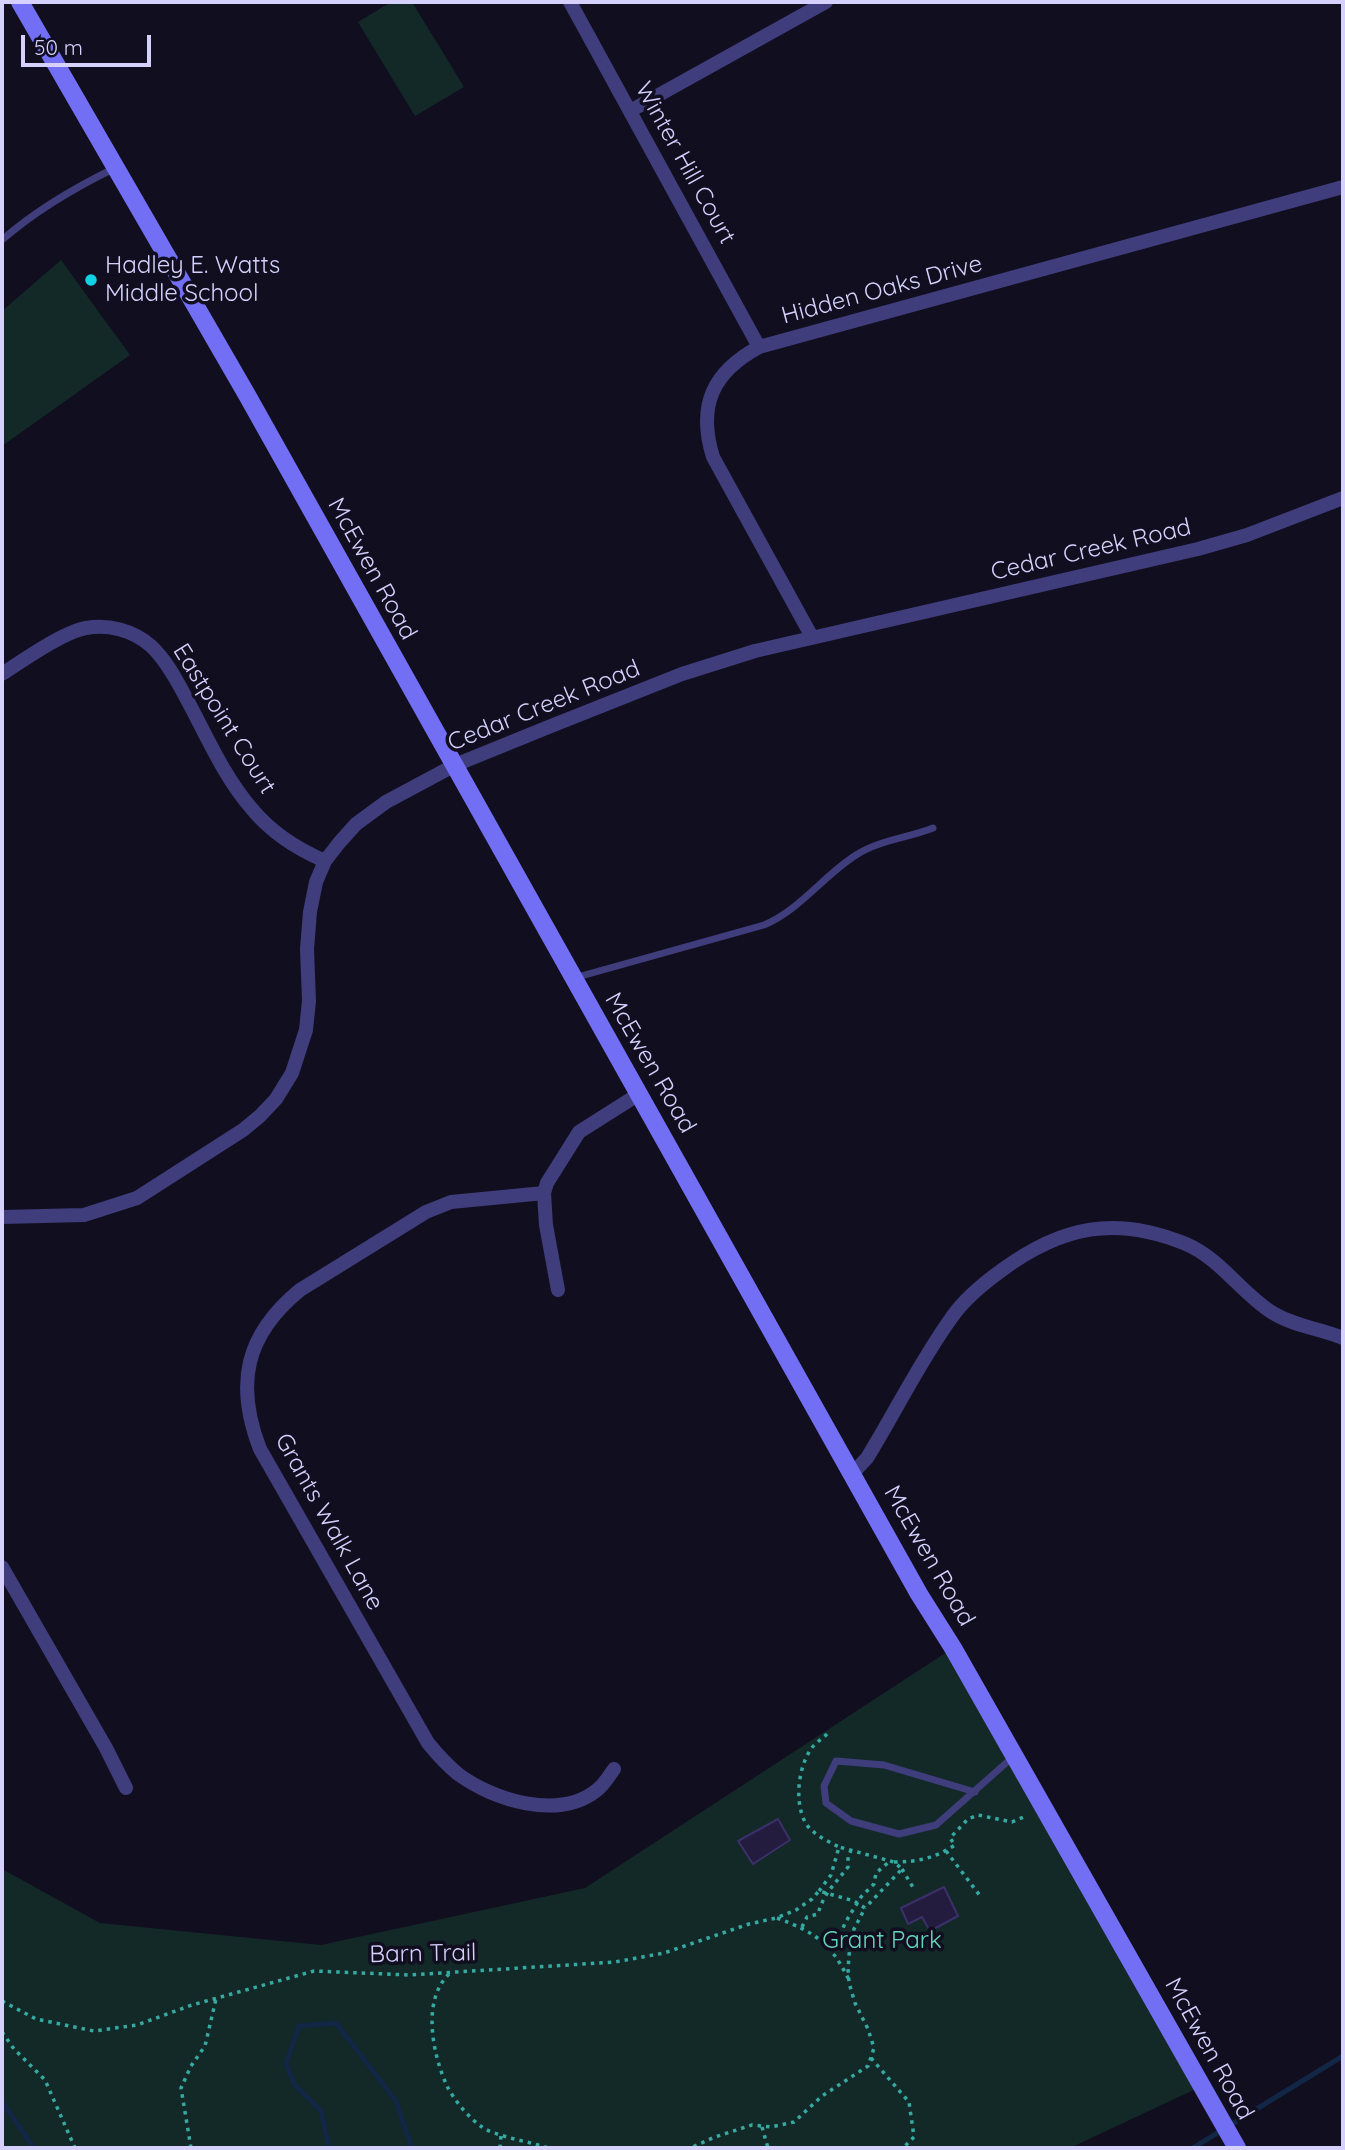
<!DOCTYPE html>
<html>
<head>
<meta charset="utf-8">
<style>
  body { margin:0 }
  #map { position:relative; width:1345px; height:2150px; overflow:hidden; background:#110e20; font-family:Quicksand,sans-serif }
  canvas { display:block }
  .frame { position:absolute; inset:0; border:4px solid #d5d0fc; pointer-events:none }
  .scale { position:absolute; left:21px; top:35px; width:130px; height:32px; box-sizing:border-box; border:4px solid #d5d0fc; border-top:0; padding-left:9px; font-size:21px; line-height:24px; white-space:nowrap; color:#d5d0fc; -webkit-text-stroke:5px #110e20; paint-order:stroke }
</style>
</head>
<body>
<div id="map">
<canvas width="1345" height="2150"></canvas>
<div class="frame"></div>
<div class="scale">50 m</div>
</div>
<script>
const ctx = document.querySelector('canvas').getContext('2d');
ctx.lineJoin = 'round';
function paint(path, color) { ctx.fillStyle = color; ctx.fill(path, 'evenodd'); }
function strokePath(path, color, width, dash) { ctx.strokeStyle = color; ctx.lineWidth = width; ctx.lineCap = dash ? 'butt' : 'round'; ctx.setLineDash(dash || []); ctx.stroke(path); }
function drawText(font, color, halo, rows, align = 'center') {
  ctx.font = font + ' Quicksand,sans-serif'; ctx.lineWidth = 7; ctx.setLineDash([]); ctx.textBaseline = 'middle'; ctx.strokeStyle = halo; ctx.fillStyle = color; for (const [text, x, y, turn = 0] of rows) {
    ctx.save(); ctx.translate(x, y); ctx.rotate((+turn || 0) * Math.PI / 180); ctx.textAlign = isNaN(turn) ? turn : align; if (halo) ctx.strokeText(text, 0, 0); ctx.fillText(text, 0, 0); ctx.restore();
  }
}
const green = new Path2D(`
  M391,2H412L464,87L415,116L358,22Z
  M61,260L130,355L2,446V311Z
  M953,1648L1202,2086L1070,2148H2V1869L100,1923L321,1945L585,1888Z`);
const stream = new Path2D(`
  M2,2102L34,2148
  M329,2148L321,2111L295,2085L286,2064L299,2026L336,2023L396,2101L412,2148
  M1193,2148L1343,2056`);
const building = new Path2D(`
  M778,1819L790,1840L753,1864L738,1841Z
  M944,1887L958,1916L930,1931L922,1917L908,1924L901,1908Z`);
const path = new Path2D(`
  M827,1734C822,1739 815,1743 811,1749C797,1769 793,1810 810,1829C819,1837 829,1842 839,1847
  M946,1851L981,1897
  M894,1862C918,1862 935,1858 955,1845L950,1838L968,1819L978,1815L1012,1822L1026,1816
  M902,1869L914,1889
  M819,1891L831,1875L839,1847L894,1862L902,1869L865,1908
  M777,1918C814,1932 830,1942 848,1978
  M802,1927L807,1917L818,1914C824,1892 836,1883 848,1867V1857L851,1850
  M825,1943L840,1936L845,1923L861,1897L874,1884L876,1873L890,1861
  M449,1974C421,2001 433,2055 447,2086C454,2100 469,2118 482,2127C494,2136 531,2142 548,2148
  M2,2001L36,2019L94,2031L137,2025L192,2005L314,1971L409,1975L615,1962L664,1953L749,1924L776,1918L796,1910L812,1899L819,1891L854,1901L865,1908L854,1929L850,1944L848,1969L849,1983L855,2003L868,2029L874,2048L868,2066L822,2096L794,2122L771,2127L752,2125L715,2137L690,2148
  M2,2032L14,2049L45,2080L75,2148
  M871,2058L909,2102L914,2137L903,2148
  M762,2127L768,2148
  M191,2148L181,2088L191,2066L205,2046L216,1999
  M500,2148L501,2135`);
const lane = new Path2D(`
  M2,240C36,210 74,188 115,168
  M574,978L764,925C801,909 823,876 856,855C879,840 908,838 933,828
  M975,1792L884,1765L836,1761L824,1786L826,1803L851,1821L899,1834L936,1825L1014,1756`);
const street = new Path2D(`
  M570,2L759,347
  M630,111L826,2
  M812,637L713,457C697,405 713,372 759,347L1343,187
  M2,674C22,661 63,632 86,628C108,624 133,630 151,646C165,659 175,677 184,694C205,732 223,776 252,809C271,832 297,849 325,861
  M544,1193L451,1202L426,1212L300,1290C245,1335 235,1384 260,1449L428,1743C437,1754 447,1765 458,1774C493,1800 559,1821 597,1790C604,1785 609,1776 614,1769
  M2,1217L84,1215L137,1198L243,1130L260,1116L276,1099L292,1073L306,1030L309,1001L307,949L310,912L316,882L325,861L339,843L356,824L386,802L455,765L551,726L682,674L755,651L1198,549L1247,535L1343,498
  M558,1290L546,1225L544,1193L547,1183L579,1132L639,1094
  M853,1473L867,1458C896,1411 920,1361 952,1317C965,1298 984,1283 1002,1270C1062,1226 1116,1215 1186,1244C1221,1259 1242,1294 1273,1313C1294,1326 1321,1329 1343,1338
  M2,1567L106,1748L126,1788`);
const secondary = new Path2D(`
  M20,2L247,395L919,1594L953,1648L1237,2148`);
const markers = [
  [91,280,7,"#11d1e7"]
];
const streetNames = [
  ["Winter Hill Court",685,163,61],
  ["Hidden Oaks Drive",882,290,-15],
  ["Cedar Creek Road",1091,550,-13],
  ["McEwen Road",372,569,61],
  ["Cedar Creek Road",544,706,-22],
  ["Eastpoint Court",224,719,58],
  ["McEwen Road",650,1063,60],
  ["Grants Walk Lane",329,1522,61],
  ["McEwen Road",929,1556,60],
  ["Barn Trail",423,1954,-1],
  ["McEwen Road",1209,2049,61]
];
const poiNames = [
  ["Hadley E. Watts",105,266],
  ["Middle School",105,294]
];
const parkNames = [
  ["Grant Park",882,1941]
];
paint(green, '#122928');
strokePath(stream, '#122645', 5);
paint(building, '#231c3f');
strokePath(building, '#3b3069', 2);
strokePath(path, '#37a9a3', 3.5, [3.5, 5]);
strokePath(lane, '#3f3d7b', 7);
strokePath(street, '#3f3d7b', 14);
strokePath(secondary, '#726ff4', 18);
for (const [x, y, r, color] of markers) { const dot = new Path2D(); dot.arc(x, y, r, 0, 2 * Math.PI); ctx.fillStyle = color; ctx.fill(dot); strokePath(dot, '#110e20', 2.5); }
drawText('24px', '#d5d0fc', '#110e20', streetNames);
drawText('24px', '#d5d0fc', '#110e20', poiNames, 'left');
drawText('24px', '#62d6b9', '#110e20', parkNames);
</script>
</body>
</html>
